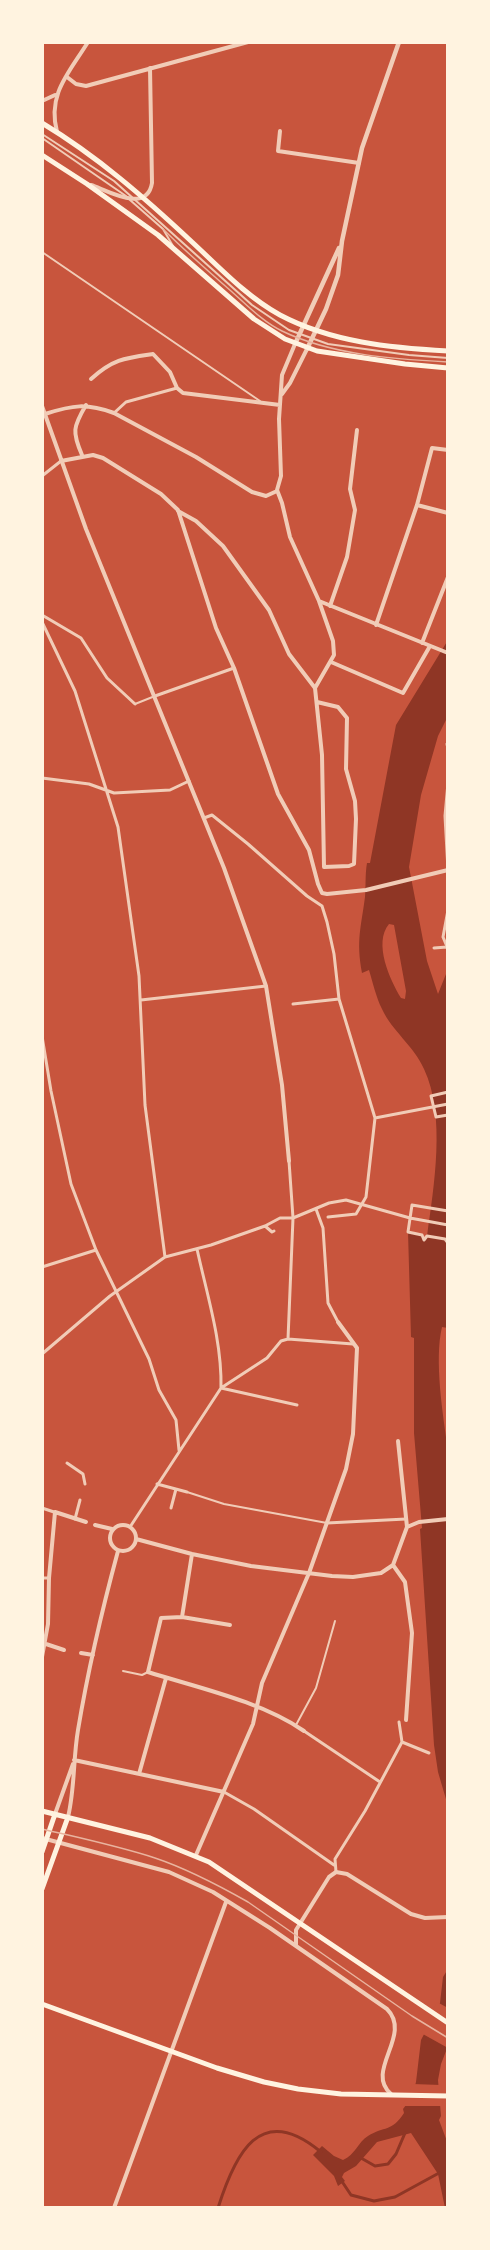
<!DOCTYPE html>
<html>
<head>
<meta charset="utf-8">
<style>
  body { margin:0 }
  #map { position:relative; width:490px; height:2250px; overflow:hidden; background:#c8553d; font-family:"Roboto Condensed",sans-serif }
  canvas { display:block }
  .frame { position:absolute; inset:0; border:44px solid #fff3e0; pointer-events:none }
</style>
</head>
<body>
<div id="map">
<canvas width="490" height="2250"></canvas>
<div class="frame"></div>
</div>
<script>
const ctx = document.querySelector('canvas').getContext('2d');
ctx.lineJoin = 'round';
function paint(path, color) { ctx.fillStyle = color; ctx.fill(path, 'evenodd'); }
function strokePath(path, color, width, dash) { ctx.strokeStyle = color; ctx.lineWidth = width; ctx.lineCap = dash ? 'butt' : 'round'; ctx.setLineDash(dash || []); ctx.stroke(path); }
const water = new Path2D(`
  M448,640V716L438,736L421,795L409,867L427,961L438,994L448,969V1328L442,1327C434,1360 443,1416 448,1450V1806L438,1772L434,1745L420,1529L422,1528L414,1433V1338L411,1337L408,1232L422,1235L424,1240L427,1236C434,1186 446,1116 424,1069C414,1046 392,1031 382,1009C376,997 373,983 369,970L362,973C356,940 361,928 365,897C366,886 365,874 367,863H370L396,725ZM389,924L394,925L406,991L405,999L401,998C390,980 373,943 389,924Z
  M448,1969V2046L441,2064L438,2080L441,2116L439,2120L448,2144V2208H445L438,2174L411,2133L377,2142L356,2166L344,2173L342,2177L345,2181L338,2186L334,2176L313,2155L322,2146L334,2156L343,2160C355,2155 358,2142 368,2136C384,2126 392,2132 404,2113L403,2109L412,2097L416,2082L421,2040L440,2003L443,1977Z`);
const pier = new Path2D(`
  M437,2002L448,2008V2048L421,2033Z
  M412,2084L441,2085L443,2106H401L409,2095Z`);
const stream = new Path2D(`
  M361,2158L375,2166L388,2164L396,2154L405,2133
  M341,2180L351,2195L374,2201L395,2197L439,2173
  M218,2208C235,2154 260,2101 321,2152`);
const service = new Path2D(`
  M42,134L114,181L252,305L289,330L328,344L409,355L448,358
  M42,138L126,196
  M130,200L163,229L173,246
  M42,252L260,401
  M135,704L155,696
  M187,1492L224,1504L327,1523
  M123,1671L142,1675L148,1672
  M296,1725L316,1688L335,1621`);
const pedestrian = new Path2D(`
  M114,413L126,402L177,388
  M42,476L61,461
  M42,615L81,638L107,678L135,704
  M42,622L75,691L118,827L139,976L145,1105L165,1257
  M155,696L234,668
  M447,744L448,749
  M42,778L89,784L114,793L170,790L189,781
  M448,783L445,816L448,870
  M204,818L212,815L248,844L307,896L322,906L327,922L334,954L339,999L375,1118L366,1197L356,1214L328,1217
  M448,910L443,937L448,949
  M434,948L447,947
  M141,1000L266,986
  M293,1004L339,999
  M42,1036L51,1091L71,1184L96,1250L149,1359L159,1390L176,1420L179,1450
  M448,1092L431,1096L436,1117L448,1115
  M375,1118L448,1104
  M316,1209L323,1228L328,1303L338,1322
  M448,1211L412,1205L408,1232L422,1235L424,1240L427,1236L445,1239L448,1243
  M265,1226L272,1232L274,1231
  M197,1249C207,1295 222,1341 221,1388
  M42,1267L96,1250
  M288,1339L293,1218L289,1161
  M42,1354L110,1296L165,1257L211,1245L265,1226L280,1218H293L329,1203L346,1200L410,1218L448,1225
  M221,1388L297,1405
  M67,1463L83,1474L85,1484
  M157,1484L187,1492
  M42,1508L54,1512
  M171,1508L176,1489
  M75,1519L80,1500
  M327,1523L406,1519
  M130,1527L221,1388L267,1358L281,1341L288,1339L353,1344
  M42,1578H49
  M399,1722L402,1742
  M304,1731L380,1782
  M224,1792L254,1809L334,1865
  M336,1872L335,1859L365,1811L402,1742L429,1753`);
const minor = new Path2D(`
  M67,77L76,84L86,86L248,42
  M42,101L55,95
  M280,131L278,151L359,163
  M57,132C47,94 69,73 88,42
  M91,185C108,191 147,214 152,183L150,68
  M295,344L282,375L279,419L281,476L277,490L282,503L290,537L319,601L333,641L334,655L315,688L322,755L324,867L349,866L354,864L356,819L355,801L346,769L347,718L338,707L317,702
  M91,379C113,359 125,358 153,354L170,372L177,388L183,393L280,405
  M282,394L290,383L307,349
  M42,406L86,529L224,868L266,986L282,1085L289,1161
  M45,414C73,405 86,403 114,413L196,457L252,492L266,496L277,491
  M82,455C72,432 73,427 86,405
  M61,461L93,455L103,458L161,494L178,510L216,628L234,668L278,794L309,850L318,884L322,893L327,894L366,890L448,870
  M417,505L448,513
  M178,511L196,521L223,546L269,610L289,654L315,688
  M319,601L448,653
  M330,606L347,557L355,510L350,489L357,430
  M376,625L417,505L432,448L448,450
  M422,643L448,577
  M331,662L403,693L430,646
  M110 1538a13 13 0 1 1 26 0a13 13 0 1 1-26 0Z
  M95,1525L112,1529
  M407,1527L419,1522L448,1519
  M136,1539L192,1554L251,1566L332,1576L353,1577L381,1573L393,1565L407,1527L398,1441
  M192,1554L182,1617L161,1618L148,1672C199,1688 260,1701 304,1731
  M393,1565L405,1582L412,1633L406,1720
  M182,1617L230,1625
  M46,1644L64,1650
  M81,1653L93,1655
  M42,1657L48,1624L49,1578L55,1512L86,1522
  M74,1760L224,1792
  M139,1774L166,1678
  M55,1814L73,1764
  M68,1817C75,1788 73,1759 78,1730C88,1670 102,1610 118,1551
  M42,1838L169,1872L213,1892L270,1928L387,2009C413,2035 364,2071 391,2094
  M196,1855L253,1724L262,1683L309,1573L346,1469L353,1434L357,1348L338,1322
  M296,1946V1930L329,1877L336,1872L347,1874L411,1914L425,1918L448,1917
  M114,2208L226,1902`);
const tertiary = new Path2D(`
  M295,344L339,248
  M307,349L326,309L338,275L342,241L362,148L399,42`);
const secondary = new Path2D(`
  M42,123C97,156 145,198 192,242C219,267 247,297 280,315C331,342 391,348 448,351
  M42,155L87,184L158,235L254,319L285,339L317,351L405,364L448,368
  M42,1811L150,1838L209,1862L448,2023
  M42,1852L55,1814
  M42,1889L68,1817
  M42,2004L217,2068L264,2082L298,2089L341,2094L448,2096`);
const tram = new Path2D(`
  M163,229C185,251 208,271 231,291C247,305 263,322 282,331C332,355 393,359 448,362
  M42,1829C80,1838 118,1846 155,1858C188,1869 218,1885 248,1902L412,2016L448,2038`);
paint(water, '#8f3625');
paint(pier, '#c8553d');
strokePath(stream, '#8f3625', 3);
strokePath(service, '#f1ccb7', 2);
strokePath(pedestrian, '#f1ccb7', 3);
strokePath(minor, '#f1ccb7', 4);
strokePath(tertiary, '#f1ccb7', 4.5);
strokePath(secondary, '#fff3e0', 5);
strokePath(tram, '#e9b49f', 1.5);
</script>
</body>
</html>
